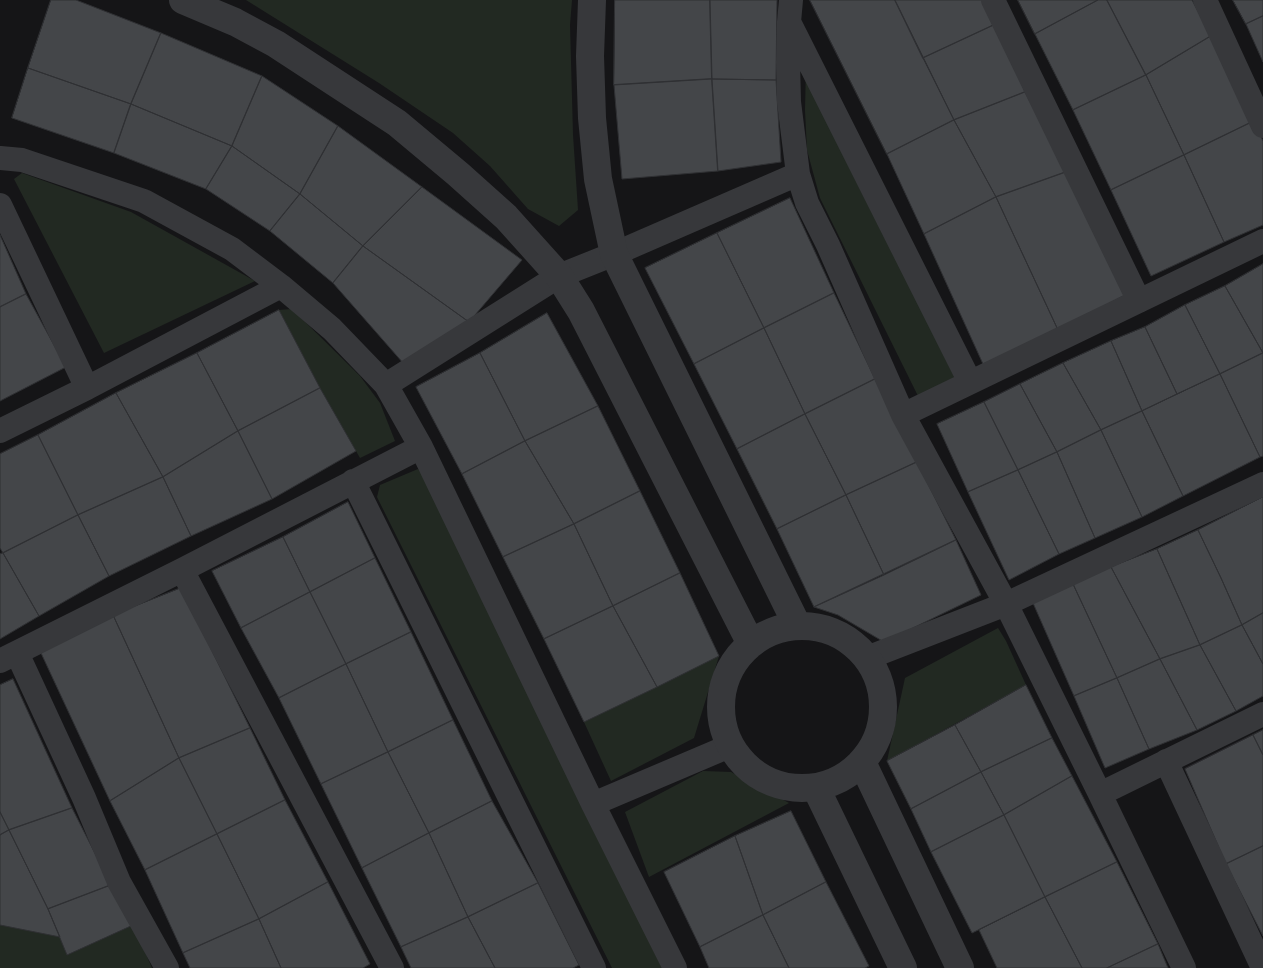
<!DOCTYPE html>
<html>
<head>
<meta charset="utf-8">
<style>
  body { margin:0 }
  canvas { display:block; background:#151517 }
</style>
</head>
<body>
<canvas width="1263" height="968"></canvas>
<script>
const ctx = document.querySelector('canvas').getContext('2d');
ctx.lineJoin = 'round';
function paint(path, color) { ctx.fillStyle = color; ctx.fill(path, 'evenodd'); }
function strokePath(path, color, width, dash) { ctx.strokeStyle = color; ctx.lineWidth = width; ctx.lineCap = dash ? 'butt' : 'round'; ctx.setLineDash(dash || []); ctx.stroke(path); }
const green = new Path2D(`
  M246,0H572L570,25L573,135L578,210L559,226L528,209L490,166L453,133L379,83Z
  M806,68L961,377L918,396L820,198L807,150L805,110Z
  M22,173L131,212L255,281L104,353L14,179Z
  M292,309L360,376L380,403L395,441L360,458L320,388L279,310Z
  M418,469L425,478L662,968H612L377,497L380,485Z
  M998,628L1006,641L1026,685L887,761L905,678Z
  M719,656L694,738L611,781L584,722Z
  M703,771L731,772L789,803L649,877L625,812Z
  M0,925L60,937L67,955L133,925L152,968H0Z`);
const building = new Path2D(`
  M51,0H76L161,33L131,104L28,68Z
  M615,0H710L712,79L614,85Z
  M710,0H777L776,80L712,79Z
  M810,0H895L954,120L887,154Z
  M895,0H983L996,24L923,58Z
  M1018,0H1098L1035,34Z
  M1098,0H1107L1146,75L1073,110L1035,34Z
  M1107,0H1192L1211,36L1146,75Z
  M1233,0H1263V16L1246,24Z
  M1263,16V62L1246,24Z
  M996,24L1025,92L954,120L923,58Z
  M161,33L262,76L232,146L131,104Z
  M1211,36L1254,121L1184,155L1146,75Z
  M28,68L131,104L114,153L12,118Z
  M1146,75L1184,155L1111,190L1073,110Z
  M262,76L338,126L300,194L232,146Z
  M712,79L776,80L781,162L718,171Z
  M712,79L718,171L622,179L614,85Z
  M1025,92L1066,172L996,197L954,120Z
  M131,104L232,146L206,189L114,153Z
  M954,120L996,197L924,234L887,154Z
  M1254,121L1263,141V225L1224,242L1184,155Z
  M338,126L422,187L363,246L300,194Z
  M232,146L300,194L270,231L206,189Z
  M1184,155L1224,242L1151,276L1111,190Z
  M1066,172L1127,294L1058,330L996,197Z
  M422,187L522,260L469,322L363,246Z
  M300,194L363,246L333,283L270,231Z
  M996,197L1058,330L983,364L924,234Z
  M790,198L834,293L764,328L717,233Z
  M717,233L764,328L694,364L645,268Z
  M0,235L26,294L0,307Z
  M363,246L469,322L404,364L333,283Z
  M1263,264V353L1225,286Z
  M1225,286L1263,353L1220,374L1185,305Z
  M834,293L875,379L805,414L764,328Z
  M26,294L66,367L0,401V307Z
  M1185,305L1220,374L1177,394L1145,327Z
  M279,310L320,388L238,431L197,353Z
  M547,313L598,406L525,441L480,353Z
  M1145,327L1177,394L1142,411L1111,341Z
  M764,328L805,414L737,449L694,364Z
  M1111,341L1142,411L1101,430L1063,363Z
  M197,353L238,431L163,477L116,393Z
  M480,353L525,441L462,474L416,387Z
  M1263,353V456L1260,457L1220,374Z
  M1063,363L1101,430L1057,452L1020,384Z
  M1220,374L1260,457L1183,496L1142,411Z
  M875,379L917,462L846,495L805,414Z
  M1020,384L1057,452L1018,470L984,402Z
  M320,388L356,451L272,499L238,431Z
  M116,393L163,477L78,515L38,435Z
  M984,402L1018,470L968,492L937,424Z
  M598,406L640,491L574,524L525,441Z
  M1142,411L1183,496L1142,517L1101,430Z
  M805,414L846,495L777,529L737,449Z
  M1101,430L1142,517L1095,538L1057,452Z
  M238,431L272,499L191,536L163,477Z
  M38,435L78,515L3,553L0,548V454Z
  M525,441L574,524L503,557L462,474Z
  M1057,452L1095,538L1059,554L1018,470Z
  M917,462L956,540L884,575L846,495Z
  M1018,470L1059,554L1009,580L968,492Z
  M163,477L191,536L109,576L78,515Z
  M640,491L680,573L613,606L574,524Z
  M846,495L884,575L814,607L777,529Z
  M1263,497V613L1242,625L1221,578L1198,530Z
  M348,502L375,558L310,592L283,537Z
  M78,515L109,576L39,616L3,553Z
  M574,524L613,606L544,639L503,557Z
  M1198,530L1221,578L1242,625L1200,645L1157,549Z
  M283,537L310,592L241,628L212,571Z
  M956,540L981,595L884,642L838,615L814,607Z
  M1157,549L1200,645L1160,659L1111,567Z
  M3,553L39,616L0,639V554Z
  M375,558L411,632L346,664L310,592Z
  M1111,567L1160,659L1117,678L1073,584Z
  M680,573L719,656L657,687L613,606Z
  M1073,584L1117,678L1074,696L1033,603Z
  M181,588L250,728L179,758L113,615Z
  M310,592L346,664L279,698L241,628Z
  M613,606L657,687L584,722L544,639Z
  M1263,613V664L1242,625Z
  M113,615L179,758L110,801L41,653Z
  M1242,625L1263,664V696L1236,711L1200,645Z
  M411,632L453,720L388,752L346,664Z
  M1200,645L1236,711L1197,730L1160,659Z
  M1160,659L1197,730L1149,749L1117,678Z
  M346,664L388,752L321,784L279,698Z
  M1117,678L1149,749L1105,768L1074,696Z
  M13,679L72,808L9,830L0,812V685Z
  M1026,685L1052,738L981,772L955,725Z
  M453,720L492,801L429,833L388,752Z
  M955,725L981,772L911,809L887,761Z
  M250,728L285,800L217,834L179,758Z
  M1263,730V755L1253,735Z
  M1253,735L1263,755V846L1226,864L1185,769Z
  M1052,738L1072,776L1004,815L981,772Z
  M388,752L429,833L362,868L321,784Z
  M179,758L217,834L145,870L110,801Z
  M981,772L1004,815L931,852L911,809Z
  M1072,776L1117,862L1045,897L1004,815Z
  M285,800L328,882L259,919L217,834Z
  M492,801L538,883L468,917L429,833Z
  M72,808L111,885L48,909L9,830Z
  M791,811L826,882L763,915L735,836Z
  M0,812L9,830L0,835Z
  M1004,815L1045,897L972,933L931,852Z
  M9,830L48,909L60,937L0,925V835Z
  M429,833L468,917L401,947L362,868Z
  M217,834L259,919L183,953L145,870Z
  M735,836L763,915L700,947L664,872Z
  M1263,846V936L1226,864Z
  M1117,862L1158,944L1107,968H1082L1045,897Z
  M328,882L370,964L363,968H281L259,919Z
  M826,882L869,966L865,968H789L763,915Z
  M538,883L579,965L573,968H495L468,917Z
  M111,885L133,925L67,955L48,909Z
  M1045,897L1082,968H997L979,930Z
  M763,915L789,968H709L700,947Z
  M468,917L495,968H411L401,947Z
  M259,919L281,968H190L183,953Z
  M1158,944L1168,968H1107Z`);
const minor = new Path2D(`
  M791,0L789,22L788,62L789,102L798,174L807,203L828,245L903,415L1006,604L1100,794L1184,968
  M993,0L1139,301
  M1205,0L1263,126
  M790,24L970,382
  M0,158L22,160L144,201L232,249L281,286L332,329L386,385L421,447L593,804L675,968
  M0,205L87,388
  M386,385L559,276L614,254L798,174
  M903,415L1263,241
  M0,431L87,388L281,286
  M353,481L594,968
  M182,570L392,968
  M17,653L84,798L119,882L167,968
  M867,658L1006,604L1263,484
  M0,661L182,570L421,447
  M1166,761L1263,968
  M1100,794L1263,714
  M593,804L732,745`);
const tertiary = new Path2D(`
  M183,0L235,22L276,44L397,123L458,174L506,217L559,276L581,311L751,644
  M592,0L590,56L592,118L598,179L614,254L797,625
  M721 707a81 81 0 1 1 162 0a81 81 0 1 1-162 0Z
  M862,762L960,968
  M816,788L903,968`);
paint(green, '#222922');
paint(building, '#444649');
strokePath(building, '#2f3033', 1);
strokePath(minor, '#37383b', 24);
strokePath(tertiary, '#37383b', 28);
</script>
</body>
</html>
